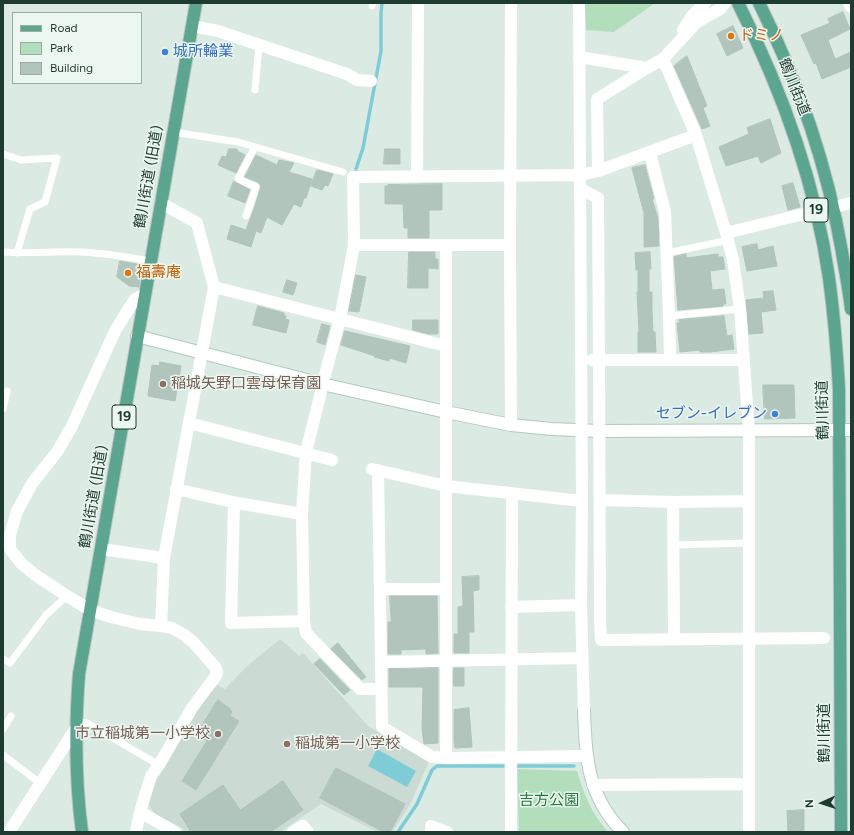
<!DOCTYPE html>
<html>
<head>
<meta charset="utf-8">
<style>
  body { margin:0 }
  #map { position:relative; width:854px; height:835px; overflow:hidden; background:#dceae4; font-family:Figtree,sans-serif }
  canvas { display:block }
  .frame { position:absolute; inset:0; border:4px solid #1d3b31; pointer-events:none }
  .legend { position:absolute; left:12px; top:12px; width:130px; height:72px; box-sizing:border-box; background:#edf7f1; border:1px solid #9aaca4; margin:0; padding:5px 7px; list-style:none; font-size:12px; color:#1d3b31 }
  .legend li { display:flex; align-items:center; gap:8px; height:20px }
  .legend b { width:20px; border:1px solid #9aaca4 }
  .north { position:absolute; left:802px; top:783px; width:40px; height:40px; -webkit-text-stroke:3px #edf7f1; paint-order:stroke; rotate:267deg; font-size:11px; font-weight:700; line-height:16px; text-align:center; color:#1d3b31 }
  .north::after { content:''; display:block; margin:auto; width:14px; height:18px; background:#1d3b31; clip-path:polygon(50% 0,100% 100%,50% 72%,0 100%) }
</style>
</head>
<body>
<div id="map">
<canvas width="854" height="835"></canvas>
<div class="frame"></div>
<ul class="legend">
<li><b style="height:5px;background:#5ca58f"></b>Road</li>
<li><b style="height:11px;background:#b2debc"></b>Park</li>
<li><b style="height:11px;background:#b2c5bc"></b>Building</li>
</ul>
<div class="north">N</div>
</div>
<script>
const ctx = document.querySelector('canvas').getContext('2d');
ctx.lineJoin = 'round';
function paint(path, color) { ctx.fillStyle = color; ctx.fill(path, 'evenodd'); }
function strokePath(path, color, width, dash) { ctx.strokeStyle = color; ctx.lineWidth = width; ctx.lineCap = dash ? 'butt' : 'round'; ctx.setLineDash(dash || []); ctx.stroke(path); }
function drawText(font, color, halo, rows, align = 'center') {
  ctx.font = font + ' Figtree,"Noto Sans JP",sans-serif'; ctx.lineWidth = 3; ctx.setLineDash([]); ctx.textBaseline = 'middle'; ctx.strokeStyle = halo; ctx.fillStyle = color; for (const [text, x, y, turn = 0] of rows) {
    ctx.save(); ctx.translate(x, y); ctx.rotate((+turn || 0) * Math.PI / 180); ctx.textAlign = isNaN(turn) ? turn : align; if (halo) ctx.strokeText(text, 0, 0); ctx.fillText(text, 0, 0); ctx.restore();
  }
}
const built = new Path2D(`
  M280,639L299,656L303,653L368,726L429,761L410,805L392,832H378L321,804L280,832H185L183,829L154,813L148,803L156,779L196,709L217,685L225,689L246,667Z`);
const green = new Path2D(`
  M585,3H655L614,32L586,30Z
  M517,769L577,771C584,794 591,813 608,832H519Z`);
const water = new Path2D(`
  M377,749L416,771L407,787L368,766Z`);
const stream = new Path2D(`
  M356,169L363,148L381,51V13L382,3
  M515,766H574
  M398,832L417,804L432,770L437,766H503`);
const building = new Path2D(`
  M843,12L850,29L828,40L835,59L851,52V67L822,79L816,63L814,64L801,35L830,23L828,19Z
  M733,26L743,48L727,56L717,34Z
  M687,56L707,106L703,108L710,126L702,129L674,66Z
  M770,119L781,153L761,163L758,156L726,166L719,147L749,134L747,128Z
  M229,149H237V151L245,155L236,173L218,165L222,156L226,157Z
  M385,149H400V164H384Z
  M256,155L277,165L279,160L294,163L289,172L312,179L306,198H304L301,207L294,204L282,225L267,217L261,233L256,231L251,247L227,239L231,225L246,230L255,206L261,186L258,182L245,177Z
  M645,165L654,199H652L658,218L659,246L644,247V213L632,168Z
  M317,170L333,174L328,186L325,185L322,190L311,186Z
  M234,181L250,190L245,203L228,196Z
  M793,183L800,207L788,210L782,186Z
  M442,184V210H429V238H408V228H404L403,204H385V186H388V185Z
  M757,244L758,250L773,246L777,266L747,271L742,247Z
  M409,252H435V259H438V269L428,268V288H408Z
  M650,252L651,269H649V292H652V310L653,332H655L656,352H638V332H639L637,292H638V270H636L635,253Z
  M686,254V258L718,254V257H723L725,269L710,271L712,290L724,289L726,304H723V306L678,310L674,257Z
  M120,261L142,265L139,287L129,286L117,277Z
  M356,275L366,277L359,312L349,311Z
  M287,280L297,283L293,295L283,292Z
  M773,291L776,310L761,312L763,333L749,334L746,300L764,298L763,292Z
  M258,306L284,313V315L286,316L285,319L289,320L286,333L253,325Z
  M724,316L727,336L732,335L734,349L710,352H700V350L680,352L677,323H680L679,320Z
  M413,320H438V334H429L413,330Z
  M322,324L330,326L325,345L317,342Z
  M345,331L410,346L406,363L389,358V361L374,357L375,356L341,345Z
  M160,362L181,366L175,401L148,396L152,365L159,366Z
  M763,385H794L795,418L765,419Z
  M479,576V590L473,591L474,632H469V653H454V634H458V607L463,606L462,577Z
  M390,596H437L438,653L426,654V649L401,650V654H388V622H391Z
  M338,643L366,677L362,680L331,649Z
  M320,659L350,690L344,695L314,664Z
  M438,668V743L424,744L422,729L423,687H389V669Z
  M454,668H464V686H454Z
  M218,700L229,708L232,712L230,716L239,721L196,790L182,781L207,741L197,734Z
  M469,708L472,747L455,748L454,742V710Z
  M336,768L405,804L390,832H384L320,798Z
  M283,781L303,810L270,832H191L180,814L223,785L240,810Z
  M804,810V832H788L787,811Z`);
const lane = new Path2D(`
  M372,6L373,3
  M255,90L259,45
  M173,132L238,142L343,172
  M3,154L21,160L57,158L45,202L30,209L17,253
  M246,216L256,187L238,179L255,147
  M3,252C29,254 55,251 80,252C104,253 128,257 151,261
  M667,253L729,240
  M669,316L740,309
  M3,409L7,391
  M674,545L748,543
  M3,659L10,663L46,615L67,596
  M76,721L87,723L159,765
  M3,729L11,716
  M3,755L40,783`);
const street = new Path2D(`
  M579,3L582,501L581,605L584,711
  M849,3L851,7
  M192,26L218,31L347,74L357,80L371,81
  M683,30L692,16L705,3
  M579,57L647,68L663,59L697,22L720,9L725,3
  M663,59L696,135L726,233L733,260L740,309L749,431V832
  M650,153L665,212L669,316L670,359
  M598,171L597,99L647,68
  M417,177L418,3
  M581,189L598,198L599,360L600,621L601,640L824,638
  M161,203L197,223L214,287L446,346
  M834,207L851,203
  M726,233L816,211
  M354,245H510
  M446,245V758
  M592,360H744
  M325,375L340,319L354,245L353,177L580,175L598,171L696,135
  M321,392L306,452L302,514L304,621L306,633L360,689H381
  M189,423L332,460
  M511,425L510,245L511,3
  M372,469L446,486L582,501
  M378,470L382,727L432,757L446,758L586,756
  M176,489L237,503L302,514
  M600,500L673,502L748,501
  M234,502L231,623L304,621
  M673,502L674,639
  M101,549L164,558
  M380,589H446
  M511,607L581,605
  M161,626L164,558L214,287
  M381,662L583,658
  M593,785L749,784
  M140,812L175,832
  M9,832L76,728
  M136,832L140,812L151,776L159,765L192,708L215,677L217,673L216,668L194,643L183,634L172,628L161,626L140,624L111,617L90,610L67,596L34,574L21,563L10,549V535L17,511L33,482L57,452L72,426L115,331L135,299L145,294
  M293,832L303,826L308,832
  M431,832V826L447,832
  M511,832L512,494`);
const secondary = new Path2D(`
  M137,336L322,384L446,412L511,425L552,429L599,431L851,430
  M584,711C586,758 587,796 623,832`);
const primary = new Path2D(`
  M738,3C782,90 815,181 829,278C834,315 837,352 839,389L841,832
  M759,3C799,83 827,164 842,252C845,271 849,290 851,309
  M82,832C75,779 75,727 79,674L196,3`);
const markers = [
  [731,36,4,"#e8710a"],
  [165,52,4,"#3f7fe0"],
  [128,273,4,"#e8710a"],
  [163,384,4,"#8d6e63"],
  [775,414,4,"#3f7fe0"],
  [218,734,4,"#8d6e63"],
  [287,744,4,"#8d6e63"]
];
const shields = [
  [816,210,24],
  [124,417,24]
];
const shieldNames = [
  ["19",816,210],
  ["19",124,417]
];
const foodNames = [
  ["ドミノ",739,36],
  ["福壽庵",136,273]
];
const shopNames = [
  ["城所輪業",173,52],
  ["セブン-イレブン",767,414,"right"]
];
const streetNames = [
  ["鶴川街道",794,87,68],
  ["鶴川街道 (旧道)",149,177,-80],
  ["鶴川街道",823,410,-91],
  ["鶴川街道 (旧道)",94,497,-80],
  ["鶴川街道",825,733,-90]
];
const educationNames = [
  ["稲城矢野口雲母保育園",171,384],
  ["市立稲城第一小学校",210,734,"right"],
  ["稲城第一小学校",295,744]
];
const parkNames = [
  ["吉方公園",549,801]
];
paint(built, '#cbdad2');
paint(green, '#b2debc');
paint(water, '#7ecdd6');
strokePath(stream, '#7ecdd6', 3.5);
paint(building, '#b2c5bc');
strokePath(building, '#aec4ba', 1);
strokePath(secondary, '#afcbbf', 14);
strokePath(primary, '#bbc4c1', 14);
strokePath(lane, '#fff', 7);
strokePath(street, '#fff', 12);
strokePath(secondary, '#fff', 12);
strokePath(primary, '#5ca58f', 12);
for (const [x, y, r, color] of markers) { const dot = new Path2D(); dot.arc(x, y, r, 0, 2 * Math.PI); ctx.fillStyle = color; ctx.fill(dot); strokePath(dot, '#edf7f1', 1.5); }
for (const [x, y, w] of shields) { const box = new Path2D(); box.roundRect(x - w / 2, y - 12, w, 24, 3); ctx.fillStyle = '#edf7f1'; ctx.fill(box); strokePath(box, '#1d3b31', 1); }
drawText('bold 14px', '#1d3b31', null, shieldNames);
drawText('15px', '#c56008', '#edf7f1', foodNames, 'left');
drawText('15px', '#366cbe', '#edf7f1', shopNames, 'left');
drawText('15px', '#1d3b31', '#edf7f1', streetNames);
drawText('15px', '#785e54', '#edf7f1', educationNames, 'left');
drawText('15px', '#24753f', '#edf7f1', parkNames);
</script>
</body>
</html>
